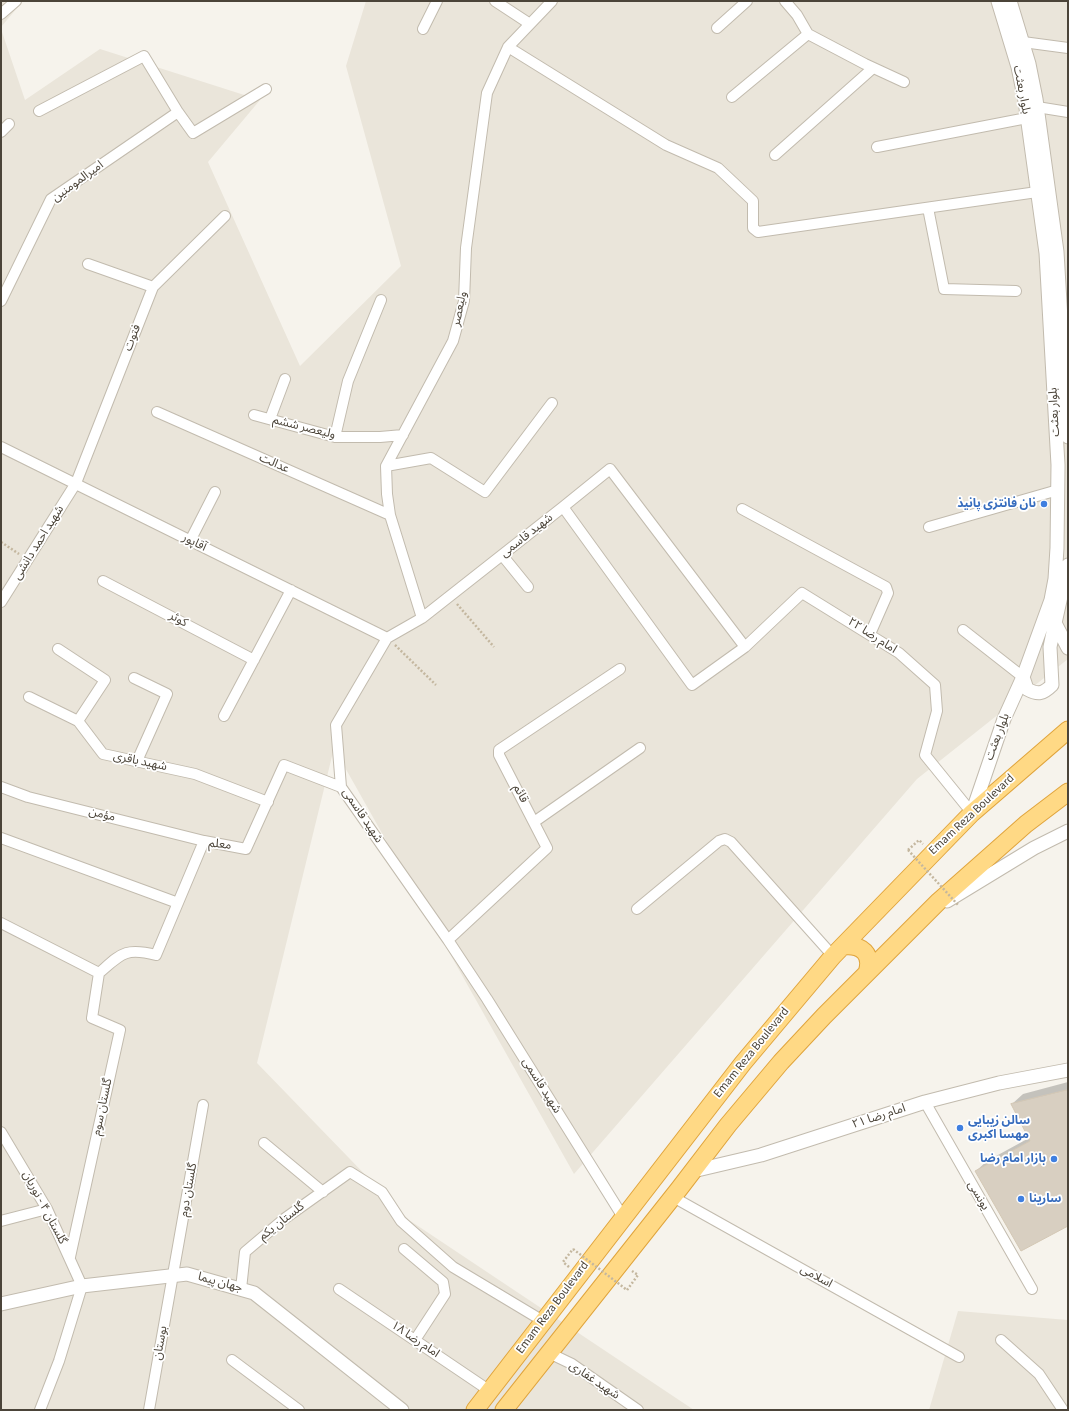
<!DOCTYPE html>
<html>
<head>
<meta charset="utf-8">
<style>
  body { margin:0 }
  #map { position:relative; width:1069px; height:1411px; overflow:hidden; background:#f6f3ec; font-family:"Source Sans 3",sans-serif }
  canvas { display:block }
  .frame { position:absolute; inset:0; border:2px solid #4b4439; pointer-events:none }
</style>
</head>
<body>
<div id="map">
<canvas width="1069" height="1411"></canvas>
<div class="frame"></div>
</div>
<script>
const ctx = document.querySelector('canvas').getContext('2d');
ctx.lineJoin = 'round';
function paint(path, color) { ctx.fillStyle = color; ctx.fill(path, 'evenodd'); }
function strokePath(path, color, width, dash) { ctx.strokeStyle = color; ctx.lineWidth = width; ctx.lineCap = dash ? 'butt' : 'round'; ctx.setLineDash(dash || []); ctx.stroke(path); }
function drawText(font, color, halo, rows, align = 'center') {
  ctx.font = font + ' "Source Sans 3","Noto Sans Arabic",sans-serif'; ctx.lineWidth = 3.5; ctx.setLineDash([]); ctx.textBaseline = 'middle'; ctx.strokeStyle = halo; ctx.fillStyle = color; for (const [text, x, y, turn = 0] of rows) {
    ctx.save(); ctx.translate(x, y); ctx.rotate((+turn || 0) * Math.PI / 180); ctx.textAlign = isNaN(turn) ? turn : align; if (halo) ctx.strokeText(text, 0, 0); ctx.fillText(text, 0, 0); ctx.restore();
  }
}
const residential = new Path2D(`
  M1,1H23L1,27Z
  M366,1H1068V659L917,779L574,1174L334,748L257,1063L409,1220L694,1410H1V29L25,100L100,49L260,100L208,162L300,366L401,266L346,66Z
  M958,1311L1068,1320V1410H929Z`);
const shadow = new Path2D(`
  M1068,1082V1225L976,1171L987,1161L1029,1138L1012,1104L1023,1094Z`);
const building = new Path2D(`
  M1068,1090V1226L1021,1251L975,1171L1030,1141L1011,1104Z`);
const path = new Path2D(`
  M1,542L19,554
  M457,604L494,647
  M395,645L436,685
  M908,850L919,840L923,844
  M569,1267L563,1262L573,1249
  M627,1290L638,1275L632,1271`);
const minor = new Path2D(`
  M495,1L530,24
  M785,1L797,15L808,34L865,64L904,82
  M1,14L16,1
  M717,28L747,1
  M423,29L437,1
  M1023,42L1068,48
  M508,47L666,145L718,168L753,201V228L758,232L1044,191
  M732,97L808,34
  M1037,107L1068,112
  M39,111L144,56L178,112L193,133L266,89
  M1,132L9,124
  M877,147L1027,118
  M775,155L873,68
  M928,208L944,289L1016,291
  M88,264L153,287
  M1,301L51,199L178,112
  M157,412L390,515
  M254,415L335,437H380L403,435
  M270,419L285,379
  M335,437L348,381L381,300
  M1,447L387,638
  M386,466L431,458L485,492L552,403
  M563,507L692,685L745,647L802,593L899,653L935,685L937,711L925,755L972,813
  M742,509L886,587L888,593L870,634
  M929,527L1058,490
  M190,541L215,492
  M502,555L528,587
  M103,581L254,660
  M1,602L76,483L153,287L225,216
  M422,618L390,515L387,494L386,466L453,341L464,301L466,248L487,93L508,47L552,1
  M963,630L1023,677
  M58,649L105,680L78,721
  M134,678L167,694L137,761
  M29,697L78,721L103,754L195,774L268,802
  M224,716L291,590
  M1,787L28,797L204,841
  M534,822L640,748
  M1,838L178,903
  M637,909L719,841L725,839L731,842L833,956
  M1,923L99,973
  M448,940L547,848L499,755V750L620,669
  M99,973C121,954 125,947 156,955L204,841L246,849L284,765L341,787
  M925,1102L1032,1289
  M1,1132L47,1209L82,1286L59,1361L40,1410
  M264,1143L323,1192
  M673,1197L959,1357
  M623,1217L487,999L448,940L341,787L336,725L387,638L422,618L563,507L610,469L745,647
  M1,1221L47,1209
  M404,1249L443,1282L445,1294L415,1340
  M70,1257L120,1030L92,1018L99,973
  M241,1289L245,1252L284,1219L350,1172L382,1192L401,1221L453,1267L543,1321
  M339,1289L490,1391
  M1001,1340L1039,1374L1063,1410
  M549,1353L572,1364L638,1410
  M232,1360L299,1410
  M149,1410L203,1105`);
const tertiary = new Path2D(`
  M1010,1L1029,64L1036,99L1057,252L1068,437
  M1068,565L1055,623L1068,648
  M1023,677L1027,689C1038,695 1043,694 1052,685L1050,647L1055,623
  M972,813L1004,719L1023,677L1051,600L1055,579L1057,548L1058,465L1046,253L1025,101L1018,67L998,1
  M947,901L1034,848L1068,831
  M693,1171L761,1155L925,1102L999,1083L1068,1070
  M1,1304L82,1286L187,1274L254,1293L402,1410`);
const trunk = new Path2D(`
  M843,946C862,944 873,954 867,973
  M475,1410L743,1063L833,956L972,813L1068,730
  M504,1410L679,1189L728,1125L781,1062L824,1016L939,901L1026,824L1068,792`);
const pathBridge = new Path2D(`
  M908,850L959,906
  M573,1249L627,1290`);
const markers = [
  [1044,504,4,"#3f7fe0"],
  [960,1128,4,"#3f7fe0"],
  [1054,1159,4,"#3f7fe0"],
  [1021,1199,4,"#3f7fe0"]
];
const streetNames = [
  ["بلوار بعثت",1021,90,79],
  ["اميرالمومنين",78,182,-36],
  ["ولیعصر",460,309,-78],
  ["فتوت",133,338,-69],
  ["بلوار بعثت",1055,412,-93],
  ["ولیعصر ششم",304,428,14],
  ["عدالت",274,464,24],
  ["شهید قاسمی",527,536,-38],
  ["شهید احمد دانشی",39,543,-58],
  ["آقاپور",194,543,26],
  ["کوثر",178,620,28],
  ["امام رضا ۲۲",872,636,33],
  ["بلوار بعثت",998,737,-69],
  ["شهید باقری",140,762,12],
  ["قائم",520,794,62],
  ["مؤمن",102,815,14],
  ["Emam Reza Boulevard",972,815,-43],
  ["شهید قاسمی",362,816,56],
  ["معلم",220,845,6],
  ["Emam Reza Boulevard",752,1053,-51],
  ["شهید قاسمی",541,1086,58],
  ["گلستان سوم",103,1107,-78],
  ["امام رضا ۲۱",879,1117,-18],
  ["گلستان دوم",189,1190,-80],
  ["یونسی",978,1196,60],
  ["گلستان ۴ - نوریان",44,1208,62],
  ["گلستان یکم",282,1222,-38],
  ["اسلامی",816,1277,29],
  ["جهان پیما",220,1283,15],
  ["Emam Reza Boulevard",553,1308,-53],
  ["امام رضا ۱۸",415,1340,34],
  ["بوستان",161,1343,-80],
  ["شهید غفاری",594,1381,34]
];
const shopNames = [
  ["نان فانتزی پانیذ",1036,504],
  ["سالن زیبایی",968,1121,"left"],
  ["مهسا اکبری",968,1135,"left"],
  ["بازار امام رضا",1046,1159],
  ["سارینا",1029,1199,"left"]
];
paint(residential, '#eae5da');
paint(shadow, '#0003');
paint(building, '#d8cfc1');
strokePath(building, '#d3c7b4', 1);
strokePath(minor, '#c2bbae', 12);
strokePath(tertiary, '#c2bbae', 15);
strokePath(trunk, '#e0a43c', 19);
strokePath(path, '#c4b79f', 2.5, [2, 2]);
strokePath(minor, '#fff', 10);
strokePath(tertiary, '#fff', 13);
strokePath(trunk, '#ffd985', 17);
strokePath(pathBridge, '#c4b79f', 2.5, [2, 2]);
for (const [x, y, r, color] of markers) { const dot = new Path2D(); dot.arc(x, y, r, 0, 2 * Math.PI); ctx.fillStyle = color; ctx.fill(dot); strokePath(dot, '#fff', 1.5); }
drawText('12px', '#4b4439', '#fff', streetNames);
drawText('bold 12px', '#366cbe', '#fff', shopNames, 'right');
</script>
</body>
</html>
